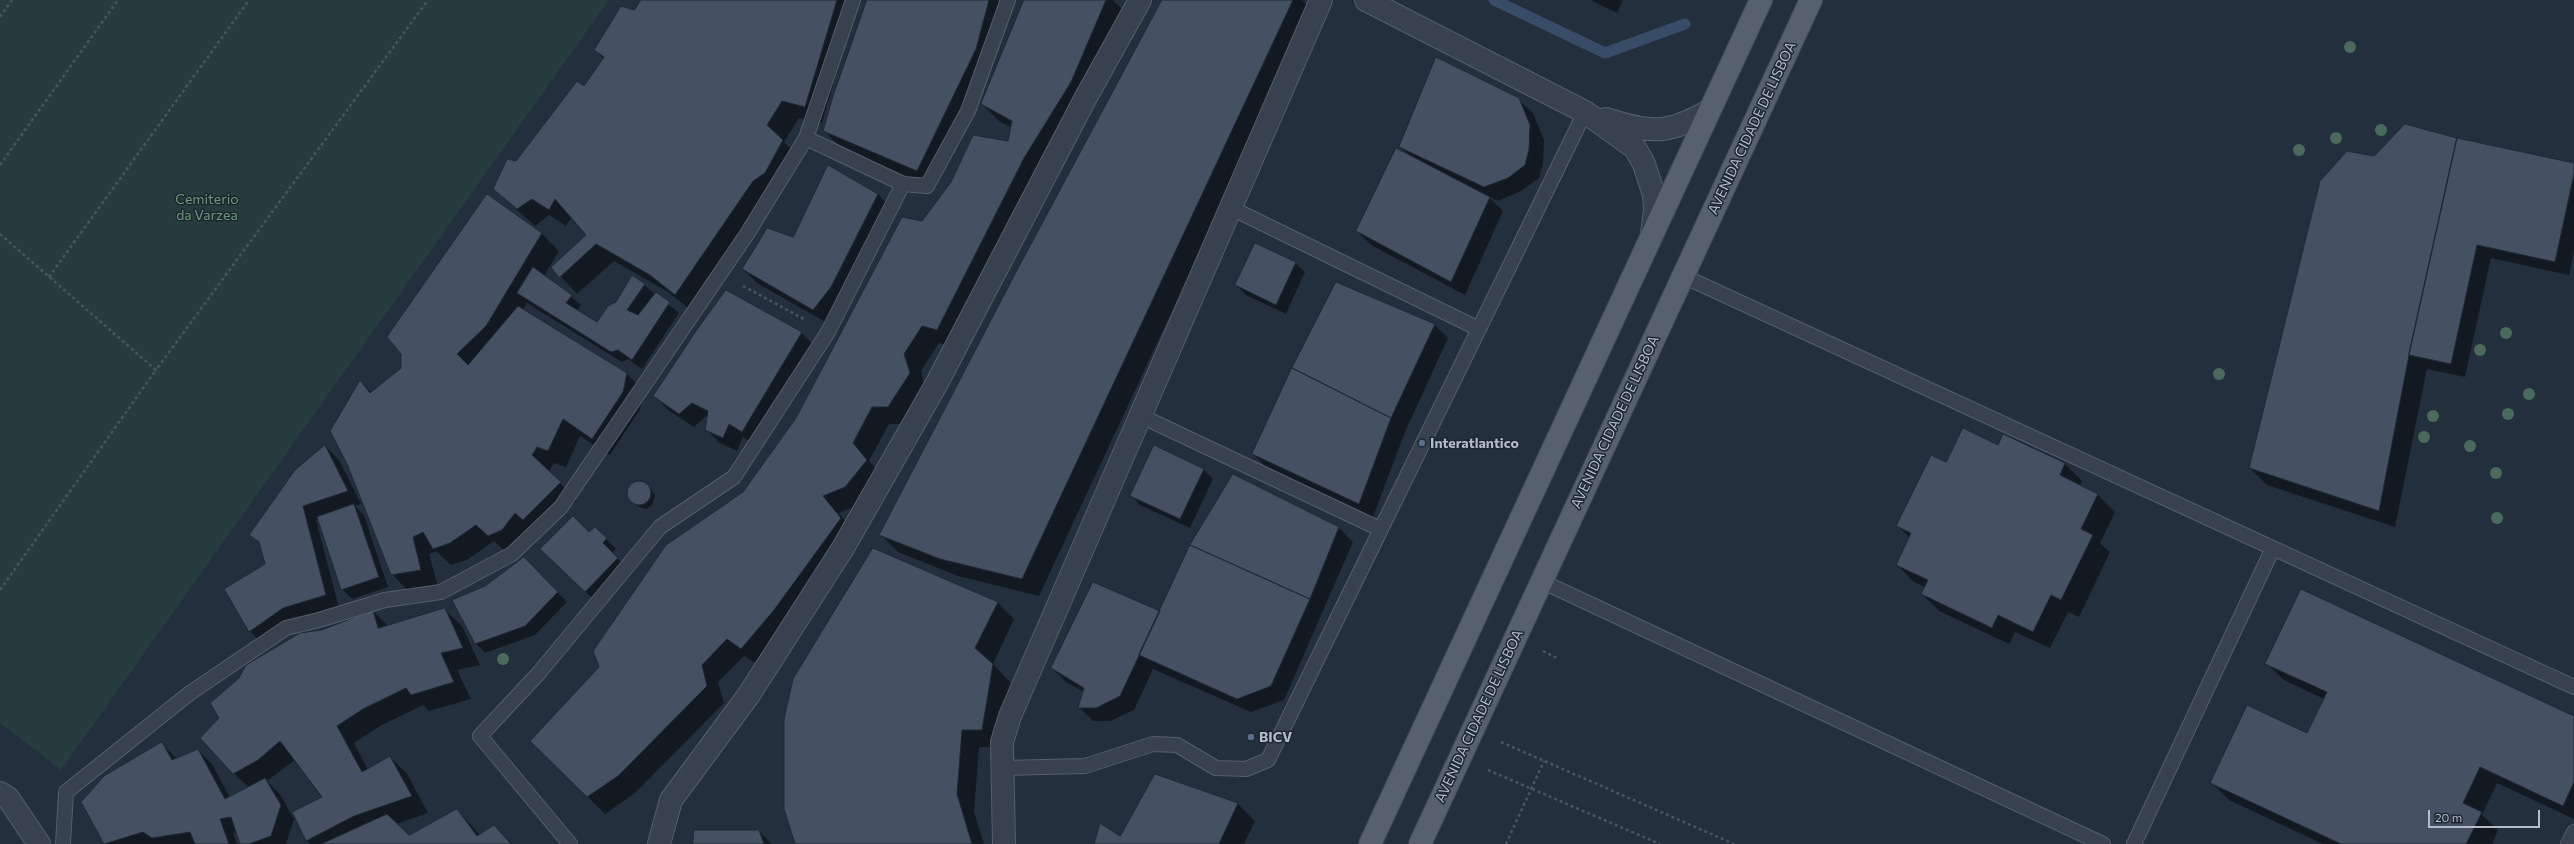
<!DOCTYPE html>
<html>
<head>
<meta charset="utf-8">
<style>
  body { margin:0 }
  #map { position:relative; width:2574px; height:844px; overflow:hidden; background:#242f3e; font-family:Commissioner,sans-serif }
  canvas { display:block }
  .scale { position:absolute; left:2428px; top:810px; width:112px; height:18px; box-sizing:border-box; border:2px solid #b4bcc9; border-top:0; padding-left:5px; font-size:12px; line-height:14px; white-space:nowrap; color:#b4bcc9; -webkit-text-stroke:3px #1d2633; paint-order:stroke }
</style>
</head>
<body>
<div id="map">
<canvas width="2574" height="844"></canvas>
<div class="scale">20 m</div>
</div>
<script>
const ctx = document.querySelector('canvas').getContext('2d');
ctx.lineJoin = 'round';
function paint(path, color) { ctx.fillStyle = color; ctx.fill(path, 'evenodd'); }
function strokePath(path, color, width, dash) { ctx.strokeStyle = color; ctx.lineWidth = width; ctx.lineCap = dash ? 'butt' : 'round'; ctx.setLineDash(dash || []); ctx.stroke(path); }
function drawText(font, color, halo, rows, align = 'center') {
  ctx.font = font + ' Commissioner,sans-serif'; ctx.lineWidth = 3; ctx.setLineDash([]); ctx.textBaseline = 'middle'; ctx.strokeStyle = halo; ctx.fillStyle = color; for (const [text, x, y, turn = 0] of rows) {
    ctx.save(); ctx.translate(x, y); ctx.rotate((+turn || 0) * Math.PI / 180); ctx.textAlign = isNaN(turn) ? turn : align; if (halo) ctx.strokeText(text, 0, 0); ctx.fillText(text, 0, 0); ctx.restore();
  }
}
const green = new Path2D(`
  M0,0H609L61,770L0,723Z`);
const shadow = new Path2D(`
  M643,0H858L822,123L799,118L784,142L799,158L693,312L668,292L614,261L577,294L552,267L587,235L572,217L566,226L549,215L535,226L494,189L584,88L604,59L595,50L634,11Z
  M868,0H997L1008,11L993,67L934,188L842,148L824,131Z
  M1025,0H1113L1125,12L954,347L939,343L921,371L926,391L906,424H889L869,461L883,477L862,504L839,513L857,536L758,665L744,656L718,682L724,703L635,793L605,814L532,741L600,667L743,493L796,419L922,222L1009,142L1012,128L999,121L982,104Z
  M1163,0H1302L1312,11L1039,596L958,576L898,552L881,535Z
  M1590,0H1623L1617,13Z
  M1518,99L1533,113L1544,140L1543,163L1539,178L1521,191L1498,201L1488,196L1503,211L1465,295L1371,245L1357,231L1408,154L1400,147Z
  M2457,139L2574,164V251L2569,275L2491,258L2465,377L2427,369L2395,527L2267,485L2250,468L2375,158Z
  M878,194L891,208L827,323L757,283L743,269L793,238Z
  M487,196L542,234L559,251L544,276L581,305L577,311L597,323L644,285L679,313L642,369L628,359L622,362L527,303L523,310L627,374L644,391L640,409L610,455L580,436L566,467L554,463L549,472L577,500L541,537L533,529L506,552L494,541L467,560L451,565L436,551L429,554L438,587L409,592L392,574L360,381L372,393L402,369Z
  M1295,263L1305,272L1286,314L1246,295L1236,285Z
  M727,292L802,333L815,346L756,445L743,437L737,451L720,443L706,429L708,417L706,416L694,427L668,410L655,396Z
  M1435,325L1448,338L1405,432L1373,517L1267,468L1253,454Z
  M325,446L339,460L361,504L355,506L364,515L388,587L352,599L342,589L319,519L316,520L339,608L263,645L250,631L266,564L261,545L250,534Z
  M1998,446L2065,464L2082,481L2080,486L2098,495L2115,512L2100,543L2110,552L2079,617L2068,612L2050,648L2015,632L2009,644L1939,611L1922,594L1925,587L1914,582L1897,565L1910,538L1898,526L1947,463Z
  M1154,447L1204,470L1213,479L1190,528L1140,505L1131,495Z
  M1234,476L1339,528L1353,542L1284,700L1251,712L1153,669L1134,710L1110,721H1093L1079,707L1084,692L1066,682L1052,668L1160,612Z
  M639,482L646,484L655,495L652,505L646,509L639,507L628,493L632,484Z
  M595,528L616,549L612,553L627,568L595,601L551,559Z
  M524,558L567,602L535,635L485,653L476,644L486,587Z
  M997,602L1014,619L993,664L1010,682L999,747H979L974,812L984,844H796Z
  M444,609L462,626L480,665L457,670L471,699L429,711L423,705L380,726L354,743L368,770L390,757L407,774L428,813L396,824L409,836L457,810L480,835L494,826L512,844H310L306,840L323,798L295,760L267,781L279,793L294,819L286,844H241L237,832L233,833L237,844H105L82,802L162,744L177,759L198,750L212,764L230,798L249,788L234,773L322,631L373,611L388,626Z
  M2266,663L2574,717V819L2497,783L2482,815L2498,830L2492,844H2323L2229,800L2212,783L2308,734L2324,699L2284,680Z
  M1238,804L1255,821L1244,844H1095Z
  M759,831L772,844H694Z`);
const stream = new Path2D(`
  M1494,0L1605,53L1685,24`);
const building = new Path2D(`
  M641,0H837L805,107L782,101L767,125L783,140L765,173L753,181L675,295L650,275L596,244L559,278L551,267L586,235L555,199L549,210L532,199L517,209L493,189L507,159L516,161L577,81L584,86L604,57L594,50L621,6L634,10Z
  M867,0H989L976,49L917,171L823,131L833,96Z
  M1024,0H1106L1071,82L1024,158L937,330L922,326L904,354L910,373L888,407H872L853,443L867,460L845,487L823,496L841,518L774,610L741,649L727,639L702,665L707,686L618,776L587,797L530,741L599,667L593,651L666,545L743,492L796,418L902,217L922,221L951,182L973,135L1008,141L1012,121L981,104Z
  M1162,0H1293L1022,579L940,559L879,535L1016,272Z
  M1436,57L1519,98L1530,125L1529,149L1525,165L1508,178L1484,187L1399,147Z
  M2405,124L2457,138L2409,355L2379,511L2249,468L2320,181L2347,151L2374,156Z
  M2457,138L2574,163V174L2555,262L2477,245L2451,364L2409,355Z
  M1396,148L1490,197L1451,282L1356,231Z
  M828,165L878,194L831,287L813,310L742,269L767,228L793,237Z
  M487,194L542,233L486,326L457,354L468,365L518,306L627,373L623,392L592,439L563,419L548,451L537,447L532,455L561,482L523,520L515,513L502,530L488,536L476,525L450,543L433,549L423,532L413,537L421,570L391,575L347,464L330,431L360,380L370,393L401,368V354L387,337Z
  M1255,243L1296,262L1276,305L1235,285Z
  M533,267L572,295L566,303L597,322L608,306L616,302L632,275L645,284L627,310L638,315L656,292L670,302L632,360L618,350L611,352L517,293Z
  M1336,282L1435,324L1391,418L1292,368Z
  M726,290L802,332L742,432L729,424L723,438L705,430L708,411L692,403L679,414L653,396L696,331Z
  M1292,368L1391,418L1359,504L1252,454Z
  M1963,428L1998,445L2003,434L2065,463L2060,475L2098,494L2081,529L2093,535L2061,600L2051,595L2033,632L1998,615L1992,628L1921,594L1928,580L1896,565L1911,533L1896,526L1931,455L1946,462Z
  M325,445L348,491L303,506L326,595L283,608L249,632L224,589L265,564L259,542L249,535L295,470Z
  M1154,445L1204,469L1180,519L1130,496Z
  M1233,474L1339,527L1310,599L1190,545Z
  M627 493a12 12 0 1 1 24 0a12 12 0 1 1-24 0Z
  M354,504L379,577L341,590L317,517Z
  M573,516L589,532L595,527L607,538L603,543L618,558L585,592L540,549Z
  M1190,545L1310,599L1271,686L1237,699L1139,655Z
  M873,548L998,602L975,648L993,664L982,730H962L957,794L972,844H795L784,809V719L793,679Z
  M524,557L558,592L525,626L475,644L452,600L485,586Z
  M1093,582L1160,611L1120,696L1096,708H1078L1084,688L1051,668Z
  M2301,589L2574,716V782L2563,806L2480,767L2463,803L2482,812L2466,844H2341L2210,783L2247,705L2307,733L2327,692L2265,664Z
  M445,608L463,648L441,653L454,682L411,695L406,688L363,709L337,726L362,772L390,756L412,796L354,816L306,841L292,812L322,797L280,741L258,760L233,774L200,738L219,718L210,703L239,678L246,665L300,633L322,630L373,610L378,628Z
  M162,742L172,760L198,749L225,799L265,778L281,805L271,836L249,844H240L231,817L220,819L229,844H195L190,832L152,838L143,832L104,844L81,802L104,776Z
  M1155,774L1238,803L1219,844H1094L1100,823L1120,836Z
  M457,809L477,836L494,825L511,844H321L387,814L409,835Z
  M694,830H759L764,844H693Z`);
const path = new Path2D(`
  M0,17L12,0
  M0,165L118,0
  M0,234L156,370L428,0
  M49,277L249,0
  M743,286L804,319
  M0,590L156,370
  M1543,651L1557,658
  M1501,742L1734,844
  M1488,770L1660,844
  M1506,844L1544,761`);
const service = new Path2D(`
  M806,138L903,184
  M1231,208L1479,329
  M1683,276L2574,687
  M1141,416L1380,529
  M1541,581L2103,844
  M1002,768L1085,766L1153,744L1177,745L1216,768L1246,769L1268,760L1585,112
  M63,844L66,792L190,693L286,628L319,620L385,600L441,592L512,554L561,507L747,234L806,138L853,0
  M570,844L480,736L538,674L660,527L734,477L828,332L903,184L927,186L968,111L1008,0
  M2134,844L2273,548
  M2568,844L2574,832`);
const minor = new Path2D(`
  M0,793L8,798L39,844
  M659,844L671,800L748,696L843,548L937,383L1085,99L1140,0
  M1004,844L1002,742L1010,716L1321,0`);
const tertiary = new Path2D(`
  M1366,0L1585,112L1635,148L1644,164L1654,195L1655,210L1652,233
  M1606,119C1650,133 1667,135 1709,111`);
const primary = new Path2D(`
  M1370,844L1761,0
  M1420,844L1811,0`);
const trees = [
  [2350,47],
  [2381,130],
  [2336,138],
  [2299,150],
  [2506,333],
  [2480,350],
  [2219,374],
  [2529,394],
  [2508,414],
  [2433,416],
  [2424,437],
  [2470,446],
  [2496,473],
  [2497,518],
  [503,659]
];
const markers = [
  [1422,443,4,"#5c6f8a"],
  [1251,737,4,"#5c6f8a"]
];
const streetNames = [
  ["AVENIDA CIDADE DE LISBOA",1752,128,-65],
  ["AVENIDA CIDADE DE LISBOA",1615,422,-65],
  ["AVENIDA CIDADE DE LISBOA",1479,716,-65]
];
const parkNames = [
  ["Cemiterio",207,199],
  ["da Varzea",207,215]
];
const poiNames = [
  ["Interatlantico",1430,443],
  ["BICV",1259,737]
];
paint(green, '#263c3f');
paint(shadow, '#0007');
strokePath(stream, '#394c67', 11);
paint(building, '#455162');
strokePath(building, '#1f2835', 1);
strokePath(service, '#565f6c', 16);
strokePath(minor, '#565f6c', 24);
strokePath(tertiary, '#565f6c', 24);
strokePath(primary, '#414a57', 24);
strokePath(path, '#44595c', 2.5, [3, 3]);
strokePath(service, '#38414e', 14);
strokePath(minor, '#38414e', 22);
strokePath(tertiary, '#38414e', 22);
strokePath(primary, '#56606e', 22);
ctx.fillStyle = '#4b6a5d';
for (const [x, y] of trees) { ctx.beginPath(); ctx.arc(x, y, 6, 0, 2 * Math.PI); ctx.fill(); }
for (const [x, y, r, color] of markers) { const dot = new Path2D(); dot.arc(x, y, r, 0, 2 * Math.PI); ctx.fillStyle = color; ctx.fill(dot); strokePath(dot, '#1d2633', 1.5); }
drawText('14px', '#b4bcc9', '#1d2633', streetNames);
drawText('14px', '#6b9a76', '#1d2633', parkNames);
drawText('bold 14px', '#b4bcc9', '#1d2633', poiNames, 'left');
</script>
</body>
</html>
